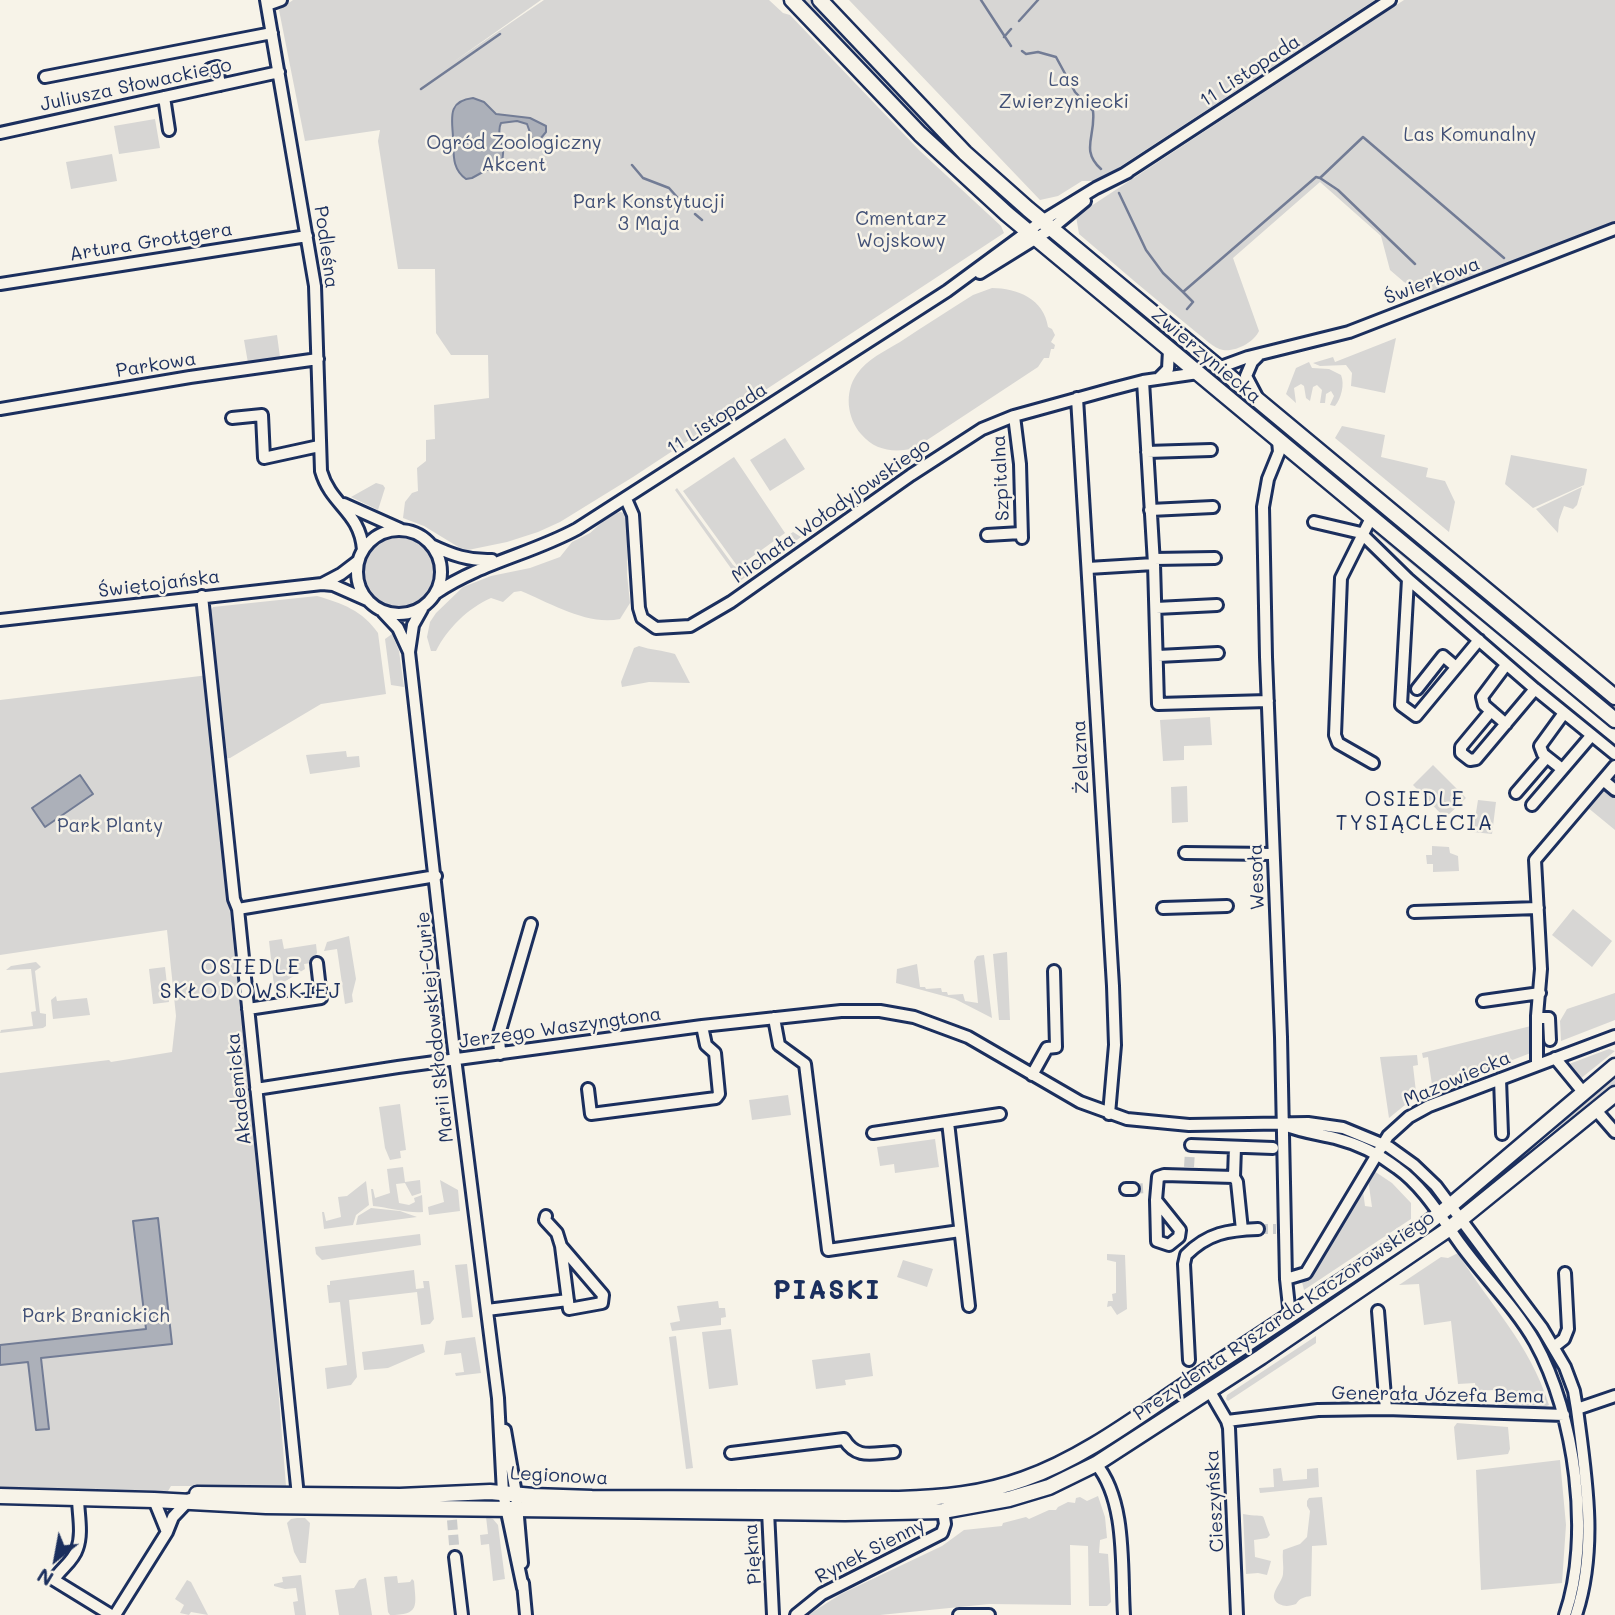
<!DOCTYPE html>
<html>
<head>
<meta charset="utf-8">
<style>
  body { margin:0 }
  #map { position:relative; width:1615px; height:1615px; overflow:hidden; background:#f7f3e8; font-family:Mali,sans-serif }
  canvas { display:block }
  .north { position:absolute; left:21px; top:1524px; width:70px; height:70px; -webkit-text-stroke:5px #f7f3e8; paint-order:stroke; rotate:211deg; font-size:19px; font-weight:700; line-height:28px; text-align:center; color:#1b2f5e }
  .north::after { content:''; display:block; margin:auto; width:24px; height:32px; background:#1b2f5e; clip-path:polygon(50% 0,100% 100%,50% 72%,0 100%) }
</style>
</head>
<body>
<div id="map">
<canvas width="1615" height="1615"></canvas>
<div class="north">N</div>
</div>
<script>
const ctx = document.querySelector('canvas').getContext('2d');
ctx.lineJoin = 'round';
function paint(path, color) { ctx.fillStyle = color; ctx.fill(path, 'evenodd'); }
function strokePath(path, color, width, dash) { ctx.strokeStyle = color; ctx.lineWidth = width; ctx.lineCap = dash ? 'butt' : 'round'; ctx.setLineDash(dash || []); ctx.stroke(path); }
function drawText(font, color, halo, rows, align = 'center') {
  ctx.font = font + ' Mali,sans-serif'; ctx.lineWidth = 5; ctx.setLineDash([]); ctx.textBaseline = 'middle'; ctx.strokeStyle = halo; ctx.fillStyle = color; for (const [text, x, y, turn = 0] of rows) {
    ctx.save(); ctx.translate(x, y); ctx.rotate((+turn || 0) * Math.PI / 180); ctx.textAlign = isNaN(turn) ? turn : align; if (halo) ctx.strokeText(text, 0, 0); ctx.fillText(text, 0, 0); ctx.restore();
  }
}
const green = new Path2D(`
  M293,0H541L452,63L544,0H769L783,13L790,15L919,150L1001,226L1004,233L633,477L560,522L538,532L507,542L468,550L460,548L424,526L403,518L405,502L412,493L418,491L417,468L426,461V440L435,439L434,405L489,398L488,355H451L436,333L435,269H398L378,141L380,130L305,141L279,10Z
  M798,0H814L1018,208L1015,212L933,138Z
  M849,0H1375L1098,181H1082L1058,196L1040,200Z
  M1404,0H1615V224L1440,291L1422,290L1404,282L1390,270L1381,236L1320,182L1233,258L1259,331C1254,342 1236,352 1223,350C1213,348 1204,338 1196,332C1156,300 1118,267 1079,234L1076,216Z
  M155,119L160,148L119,154L114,126Z
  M112,154L117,181L71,189L66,162Z
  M992,288C1017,288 1044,299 1048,327L1052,329L1055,335L1051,342L1055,345L1054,349H1051L1049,358H1044L1038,367L915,448C895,453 875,451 861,434C847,418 844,392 857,374C867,359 885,351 900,342C924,326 949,310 973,295Z
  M277,335L280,357L248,363L244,340Z
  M1396,338L1385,393L1351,386L1352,373L1346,365L1320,366L1313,363L1333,357L1335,362Z
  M1309,362L1312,368L1329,369L1341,375C1345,384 1341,399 1335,406L1330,405L1334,396L1331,391L1326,394L1325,403H1320L1322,390L1317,385L1313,387L1310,401L1306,398L1304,386L1301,384L1294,388L1296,403L1286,394L1296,368Z
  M1342,426L1385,435L1381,457L1428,468L1426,477L1445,481L1455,502L1449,532L1335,438Z
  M785,438L805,469L770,491L750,460Z
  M1511,455L1587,469L1584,485L1533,508L1505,484Z
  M734,457L785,533L738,567L683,491Z
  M1318,457L1464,580L1463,581L1419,546L1391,527L1313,463Z
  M376,483L383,485L385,488L378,510L351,497Z
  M1582,487L1577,505L1573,509L1564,506L1559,520L1558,533L1536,509Z
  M677,488L733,565L740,570L793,532L801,537L740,581L675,490Z
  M620,512L626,513L628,518L627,574L630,603L620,619C588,626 550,603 521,591L514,592L503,602L491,598C468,608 447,629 436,651H431L427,637L430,622L436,613L463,587L491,576L530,568L560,557L572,542L590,533L610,515Z
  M1374,527L1525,651L1522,655L1369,529Z
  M362 573a36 36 0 1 1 72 0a36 36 0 1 1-72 0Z
  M317,596C342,603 363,611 378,633L386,694L321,704L230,758L213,760L266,1237L286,1486H171L168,1491L0,1488V1073L109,1060L111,1062L172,1052L176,1016L167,930L0,955V700L217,674L210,612L213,607Z
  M392,634L399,651L404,687L391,685L385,639Z
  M639,646C651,650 662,650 675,654L690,683L649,682L622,687L621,682L634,648Z
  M1210,717L1212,745L1184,746V760L1163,761L1160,720Z
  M346,751L347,757L359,756L360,767L310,774L306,755Z
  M1433,765L1466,798L1445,818L1413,785Z
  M1610,780L1615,784V830L1587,807Z
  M1187,786L1188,822L1172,823L1171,787Z
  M1478,800L1496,802L1492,834L1473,832Z
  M1432,846L1449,847L1450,853L1458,856L1459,871L1433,872V864H1427L1426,855H1432Z
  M1573,909L1612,941L1592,967L1552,935Z
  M349,936L356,979L352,995L353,1002L345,1004L337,949L324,951L327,942Z
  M282,939L284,949L316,944L317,953L311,963L304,964L305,969L284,982L275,995L269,941Z
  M1007,952L1010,1020H999L993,954Z
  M984,955L992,1018L955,999L896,983L897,969L917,964L920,987H925L926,989L941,988L942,992H947L948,995L963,994L965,1001L978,1003L974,961L977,956Z
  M36,962L41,967L35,971L40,1013L46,1014V1026L43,1028L0,1033L1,1030L33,1026L31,1012L36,1011L31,969L6,970L11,966Z
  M165,967L169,1002L153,1004L149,969Z
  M1615,993V1020L1561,1041L1560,1021L1567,1009Z
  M56,996L57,1001L87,998L90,1015L53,1019L51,1000Z
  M1535,1025L1536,1051L1426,1093L1432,1085L1428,1057L1423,1058L1422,1053Z
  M1609,1049L1615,1051L1580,1079L1567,1067L1569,1064Z
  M1417,1055L1418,1065L1413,1066L1416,1092L1421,1096L1405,1105L1389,1118L1380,1057Z
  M1615,1075V1084L1477,1199L1476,1198L1545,1139Z
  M788,1095L791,1115L752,1120L749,1100Z
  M400,1104L406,1150L400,1151L401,1158L390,1160L385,1148L379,1107Z
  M935,1139L939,1167L895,1173L894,1164L880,1166L877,1147Z
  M403,1167L405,1182L420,1180L421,1193L412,1196L405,1183L396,1184L399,1203L409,1205L415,1202L414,1198L422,1195L423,1212C411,1214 386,1207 373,1206L371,1189H373L375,1198L390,1193L387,1169Z
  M1374,1171L1392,1183L1411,1203V1219L1304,1290L1302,1282L1310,1276L1363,1191L1365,1206L1372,1207L1368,1179Z
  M440,1180L458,1190L460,1211L429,1215L428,1207L444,1202Z
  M366,1181L369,1205L356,1215L353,1225L324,1229L322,1212H324L326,1221L341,1217L338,1197L347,1196Z
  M371,1208L400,1211L417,1217L356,1225L358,1216Z
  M420,1234L421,1245L322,1260L316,1254L315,1247Z
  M1424,1234L1426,1236C1355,1284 1285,1333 1214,1381L1213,1378L1239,1360L1253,1348Z
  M1458,1253C1491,1307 1529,1342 1549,1405L1545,1407L1494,1404V1390L1476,1391L1475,1383L1458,1384L1451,1321L1424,1325L1419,1284L1399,1285L1441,1257L1448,1258Z
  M1107,1254L1125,1255L1127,1309L1117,1315L1111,1306L1107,1307L1108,1301H1113L1112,1294L1116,1293V1262L1107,1260Z
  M903,1260L933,1269L927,1287L897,1277Z
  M467,1264L473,1317L462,1318L455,1265Z
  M414,1270L416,1289L424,1288L423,1281H429L434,1319L430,1324L421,1325L417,1292L349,1300L357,1377L351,1385L327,1389L325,1368L347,1365L340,1302L329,1303L327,1285H330V1281Z
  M718,1301L719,1308H725L726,1317L721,1318V1325L672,1331L670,1323L680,1321L677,1306Z
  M731,1329L738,1385L709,1389L702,1332Z
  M676,1336L693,1468L686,1469L669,1337Z
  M1316,1336V1343L1228,1401L1226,1399L1227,1395Z
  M475,1337L481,1373L456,1376L455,1373L464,1372L461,1353L444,1355L446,1341Z
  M423,1344L425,1352L388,1368L364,1370L362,1352Z
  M870,1353L873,1376L845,1380L846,1385L816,1389L812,1360Z
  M1457,1423L1508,1427L1510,1449L1508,1454L1457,1460L1454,1427Z
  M1560,1460L1566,1525L1562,1583L1481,1590L1476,1470Z
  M1281,1468L1283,1481L1307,1479V1469L1318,1468L1319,1487L1260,1493L1259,1488L1274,1487L1273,1469Z
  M1098,1496L1105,1517L1107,1538L1100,1540L1099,1553L1108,1554L1111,1602L1107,1606H1089L1088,1546L1070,1545L1071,1605L989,1604L880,1615H808L841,1594L942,1546L964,1530L1002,1526L1003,1523L1026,1517L1029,1519L1049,1510H1056L1058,1507L1068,1502L1075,1503L1076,1498L1080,1497L1087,1501Z
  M1322,1497L1327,1545L1312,1546L1311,1596C1304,1597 1300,1598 1296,1604C1290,1606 1285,1607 1279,1604C1266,1596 1282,1584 1283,1574C1284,1566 1282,1558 1283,1550L1300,1544L1307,1537L1310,1511L1307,1506V1501L1309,1498Z
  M1243,1514C1270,1519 1259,1508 1270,1535L1267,1538L1254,1540L1255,1557L1271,1561L1267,1575L1258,1573L1246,1574Z
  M486,1517L493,1519L498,1525L505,1579L493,1581L489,1544L481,1545L480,1535L488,1534Z
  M297,1518H305L310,1523L306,1563H300L294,1552L287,1523L291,1519Z
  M301,1575L306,1615H295L293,1602L298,1601L296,1588L285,1589L274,1586V1584L283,1582L282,1577Z
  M397,1576L398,1583L410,1582L412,1579L414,1581C416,1606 420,1615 390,1615L388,1612L384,1577Z
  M366,1578L372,1615H339L335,1590L354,1588L359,1580Z
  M187,1580L191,1582L208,1615L191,1612L189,1615L180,1613L184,1605L175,1599Z`);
const water = new Path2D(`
  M473,98L484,102L496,114L530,118L546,126V132L541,138H532L527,124L517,121L501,123C495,136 508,148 501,162L472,178L466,179C451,168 454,153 453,137C452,118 447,101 473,98Z
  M80,775L93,794L45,827L32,808Z
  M158,1218L172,1344L41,1358L49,1429L36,1430L28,1362L0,1365V1345L146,1329L133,1221Z`);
const stream = new Path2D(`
  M981,0L1011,46
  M1019,21L1038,0
  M1004,37L1011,29
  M1022,51L1026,54L1038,52L1056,57L1075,92L1093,111C1096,136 1080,150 1101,169
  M421,89L500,34
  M632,165L643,178L669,188L685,206
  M1320,178L1338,190L1415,264
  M1119,193L1146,250L1163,273L1183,292L1316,177L1320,178L1363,137L1504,258
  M695,214L702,220
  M1183,292L1193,302L1187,309`);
const minorTunnel = new Path2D(`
  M1189,1167L1190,1151
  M1133,1189L1148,1188
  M1258,1229H1276
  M452,1520L455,1557`);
const minor = new Path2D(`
  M266,0L315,286L321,471C331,506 360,511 363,550
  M267,5L281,0
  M210,69L217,67L220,85
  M45,77L272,33
  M164,97L169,130
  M0,133L279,72
  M1124,174L1390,0
  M980,273L1051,229L1085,201
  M0,284L307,236
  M1218,368L1248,357L1349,332L1615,229
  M1158,379L1168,369L1169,350
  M1143,381L1154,564L1158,704L1268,701
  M1256,395L1246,376L1252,362L1258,356
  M1077,398L1113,986L1115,1045L1109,1114
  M0,409L190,377L318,359
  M1014,416L1020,464L1022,538
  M232,418L262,415L264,458L319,446
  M1278,440L1279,452L1268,479L1263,507L1266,657L1281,1037L1286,1279L1290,1316
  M1147,452L1211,450
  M626,499L633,515L639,608L642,618L656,628L690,626L731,602L911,475L982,429L1014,416L1112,389L1143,381L1198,373
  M344,504L400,529
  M1150,510L1213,507
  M1371,518L1341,578L1335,735L1338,743L1373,763
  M1314,522L1361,533L1408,579L1535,689L1615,754
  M357 572a42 42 0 1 1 84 0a42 42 0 1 1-84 0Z
  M987,535L1021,533
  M431,545C452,555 469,561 492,560
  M1154,559L1215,558
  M1088,568L1154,564
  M1408,579L1401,705L1416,716L1479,640
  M322,584L341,574L358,561
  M436,593C480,563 531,554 577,529L947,291L1042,221L1096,188L1128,172
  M202,596L234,899L238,909L298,1496
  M1156,608L1217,605
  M383,612L398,628L409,652L453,1042L498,1398L503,1493L523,1588
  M0,620L322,584L333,585L367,600
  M409,652L413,625L422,609
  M1158,656L1218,653
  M1417,689L1443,656L1456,667
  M1491,711L1461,747V753L1470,760L1476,759L1535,689
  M1506,724L1484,705L1482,697L1506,665
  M1562,769L1543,754L1540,746L1564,713
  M1603,780L1615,790
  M1516,793L1547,757
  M1532,805L1591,736
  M1185,853L1272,854
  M1163,908L1227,906
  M238,909L436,876
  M1414,912L1538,908
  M1483,1001L1540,993
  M248,1009L321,998L317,963
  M774,1018L779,1045L805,1064L828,1250L960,1231
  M1537,1018H1549L1550,1040
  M500,1054L499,1034L531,924
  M1555,1058L1583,1092
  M1537,1064V1016L1541,969L1535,860L1615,766
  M1032,1075L1047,1048L1056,1047L1054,971
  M1500,1079L1502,1134
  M256,1089L398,1067L702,1026L841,1011H880L914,1017L968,1037L1080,1102L1127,1119L1189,1125L1308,1123L1343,1128L1389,1147L1414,1165L1436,1186L1542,1328L1565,1367L1574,1391L1577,1409C1586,1477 1598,1548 1576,1615
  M588,1089L591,1114L716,1098L719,1094L715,1053L706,1045L702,1026
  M1595,1109L1615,1132
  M948,1122L969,1306
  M1284,1125C1301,1132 1318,1134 1335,1138C1358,1144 1379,1154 1397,1168C1424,1187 1442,1219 1461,1245C1485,1278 1515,1307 1535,1342C1575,1414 1592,1537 1565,1615
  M873,1133L1000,1114
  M1191,1145L1273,1148
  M1234,1177L1235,1147
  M1126,1189H1133
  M1156,1200L1157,1241L1169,1245L1179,1237L1180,1230L1156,1200L1158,1177L1164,1175L1234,1177L1237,1182L1242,1230
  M546,1216L545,1220L557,1233L561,1246L569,1309L602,1303L603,1295L561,1246
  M1286,1279L1306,1273L1388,1136L1409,1117L1429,1106L1615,1036
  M487,1310L568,1300
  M1378,1311L1386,1409
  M1555,1346L1564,1339L1568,1329L1565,1273
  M1189,1360L1184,1264L1186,1255C1208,1233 1228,1230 1258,1229
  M1209,1390L1227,1421L1229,1428L1237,1615
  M1577,1409L1615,1396
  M1227,1421L1318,1410L1386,1409L1564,1415
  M505,1430L516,1494L522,1563
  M731,1453L844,1439C857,1460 872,1453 894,1452
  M1096,1464C1127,1501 1121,1569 1124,1615
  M78,1497C78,1514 83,1533 77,1549C73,1562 59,1570 54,1580L111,1615
  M154,1500L167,1532
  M768,1511L773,1615
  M455,1557L462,1615
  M523,1583L526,1615
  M115,1615L167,1532L173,1517L190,1499
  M796,1615L822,1594L942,1533L945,1524L943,1511
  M959,1615H989`);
const major = new Path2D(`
  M792,0L920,134L1007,214L1615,720
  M820,0L965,153L1028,209L1615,697
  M197,1494L400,1496L490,1492L533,1496L592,1498L899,1499C942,1498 983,1494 1024,1479C1086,1457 1142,1413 1197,1377C1273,1327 1347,1277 1423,1227L1451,1205L1615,1066
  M0,1496L154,1500L266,1506L845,1513L943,1511L1009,1499L1049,1487L1096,1464L1261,1357L1450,1228L1615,1094`);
const streetNames = [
  ["11 Listopada",1250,71,-33],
  ["Juliusza Słowackiego",136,85,-12],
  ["Artura Grottgera",151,242,-9],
  ["Podleśna",326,247,82],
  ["Świerkowa",1432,281,-21],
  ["Zwierzyniecka",1206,356,40],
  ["Parkowa",156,365,-9],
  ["11 Listopada",717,419,-33],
  ["Szpitalna",1001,478,-93],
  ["Michała Wołodyjowskiego",831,511,-35],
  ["Świętojańska",159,584,-7],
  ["Żelazna",1081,757,-93],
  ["Wesoła",1257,877,-92],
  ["Marii Skłodowskiej-Curie",435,1027,-96],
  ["Jerzego Waszyngtona",560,1028,-8],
  ["Mazowiecka",1457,1079,-23],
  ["Akademicka",239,1089,-96],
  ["Prezydenta Ryszarda Kaczorowskiego",1284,1316,-34],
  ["Generała Józefa Bema",1438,1395,1],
  ["Legionowa",559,1476,3],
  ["Cieszyńska",1215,1501,-93],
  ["Rynek Sienny",870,1551,-27],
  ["Piękna",753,1554,-94]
];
const parkNames = [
  ["Las",1064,80],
  ["Zwierzyniecki",1064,102],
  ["Las Komunalny",1470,135],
  ["Ogród Zoologiczny",514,143],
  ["Akcent",514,165],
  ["Park Konstytucji",649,202],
  ["3 Maja",649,224],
  ["Cmentarz",901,219],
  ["Wojskowy",901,241],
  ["Park Planty",110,826],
  ["Park Branickich",96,1316]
];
const neighbourhoodNames = [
  ["OSIEDLE",1415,800],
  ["TYSIĄCLECIA",1415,824],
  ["OSIEDLE",251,968],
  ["SKŁODOWSKIEJ",251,992]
];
const districtNames = [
  ["PIASKI",827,1291]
];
paint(green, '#d7d6d4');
paint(water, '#acb0b9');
strokePath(water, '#727c95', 2);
strokePath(stream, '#727c95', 2.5);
strokePath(minorTunnel, '#cbcccc', 10, [10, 5]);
strokePath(minor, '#1b2f5e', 16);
strokePath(major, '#1b2f5e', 19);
strokePath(minor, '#f7f3e8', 10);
strokePath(major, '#f7f3e8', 14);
drawText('19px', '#1b2f5e', '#f7f3e8', streetNames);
drawText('19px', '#415076', '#f7f3e8', parkNames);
ctx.letterSpacing = '2px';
drawText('21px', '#1b2f5e', '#f7f3e8', neighbourhoodNames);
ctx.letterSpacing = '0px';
ctx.letterSpacing = '2px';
drawText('bold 26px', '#1b2f5e', '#f7f3e8', districtNames);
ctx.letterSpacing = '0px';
</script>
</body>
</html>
